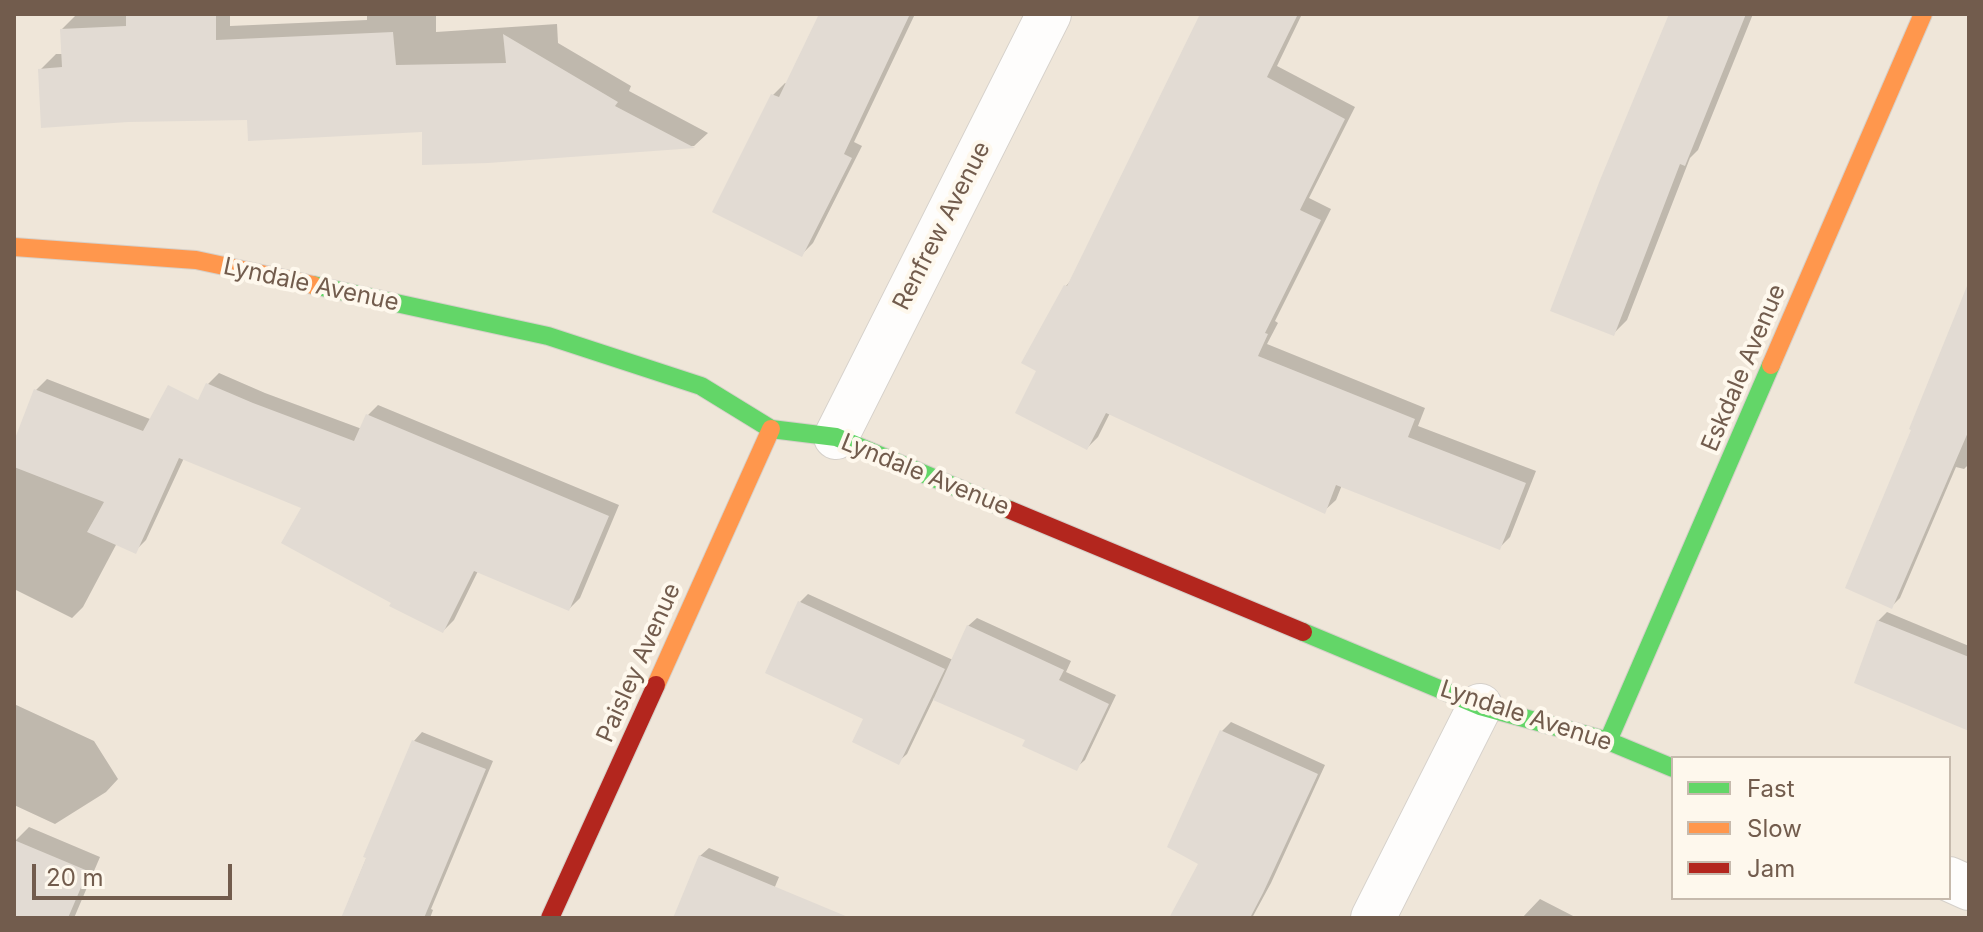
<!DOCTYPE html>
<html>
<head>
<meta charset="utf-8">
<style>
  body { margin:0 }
  #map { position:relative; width:1983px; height:932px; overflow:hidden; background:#f6f3eb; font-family:Inter,sans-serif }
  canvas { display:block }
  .frame { position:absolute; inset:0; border:16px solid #725c4d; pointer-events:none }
  .legend { position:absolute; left:1671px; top:756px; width:280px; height:144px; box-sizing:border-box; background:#fef8ed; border:2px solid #c6baad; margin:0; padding:10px 14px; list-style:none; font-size:24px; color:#725c4d }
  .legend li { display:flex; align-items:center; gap:16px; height:40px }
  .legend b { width:40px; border:2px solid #c6baad }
  .scale { position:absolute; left:32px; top:864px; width:200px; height:36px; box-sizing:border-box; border:4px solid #725c4d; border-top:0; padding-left:10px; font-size:24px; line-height:28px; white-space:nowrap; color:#725c4d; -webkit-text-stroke:6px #fef8ed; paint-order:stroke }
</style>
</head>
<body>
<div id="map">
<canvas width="1983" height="932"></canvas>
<div class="frame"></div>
<ul class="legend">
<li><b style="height:10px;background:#63d668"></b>Fast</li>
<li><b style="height:10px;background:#ff974d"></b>Slow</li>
<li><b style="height:10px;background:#b3261e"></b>Jam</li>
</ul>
<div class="scale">20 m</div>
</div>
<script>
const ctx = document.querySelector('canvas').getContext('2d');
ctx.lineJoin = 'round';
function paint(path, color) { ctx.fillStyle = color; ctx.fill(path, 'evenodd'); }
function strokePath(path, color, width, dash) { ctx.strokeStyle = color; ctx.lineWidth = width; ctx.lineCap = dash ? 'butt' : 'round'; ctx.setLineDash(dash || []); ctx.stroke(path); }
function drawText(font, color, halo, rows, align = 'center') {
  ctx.font = font + ' Inter,sans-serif'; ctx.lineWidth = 8; ctx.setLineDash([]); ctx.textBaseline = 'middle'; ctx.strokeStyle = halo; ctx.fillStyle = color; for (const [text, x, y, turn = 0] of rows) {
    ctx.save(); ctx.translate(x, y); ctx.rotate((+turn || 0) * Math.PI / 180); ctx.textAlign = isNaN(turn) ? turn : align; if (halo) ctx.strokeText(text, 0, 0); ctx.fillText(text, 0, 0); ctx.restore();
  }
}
const residential = new Path2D(`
  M14,14H1969V918H14ZM1673,758H1949V898H1673Z`);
const shadow = new Path2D(`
  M77,14H230V26L367,20V14H436V32L557,24L558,43L631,86L629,91L708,133L694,146L487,161L424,130L249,118L41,69L56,54H63L62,29Z
  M821,14H915L854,142L862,146L813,243L801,255L773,95L785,83L787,84Z
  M1202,14H1302L1277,66L1355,107L1309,198L1331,209L1275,321L1278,323L1267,344L1425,408L1418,426L1536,471L1510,537L1499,548L1342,485L1336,500L1324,511L1110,413L1098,437L1087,448L1039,370L1066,286L1072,279Z
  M1671,14H1753L1698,150L1690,158L1627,320L1613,334Z
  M1969,302V464L1964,469L1956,467L1900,598L1892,606Z
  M219,373L265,393L362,429L367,416L378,405L619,505L580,598L569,609L478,571L454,620L443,631L393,602L303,507L184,458L146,540L135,551L117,543L83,607L72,618L14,589V440L16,441L36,390L47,379L186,433L208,384Z
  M808,594L953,660L968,626L977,618L1071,661L1066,672L1116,695L1085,760L1076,768L1028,739L934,698L907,754L898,762L866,718L800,602Z
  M1887,612L1969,646V729L1878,621Z
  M14,704L94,741L118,779L106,792L55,824L14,805Z
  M1231,722L1325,765L1271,883L1252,918H1171L1201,863L1170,846L1222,731Z
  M422,732L493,761L431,909L433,910L430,918H342L414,741Z
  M29,827L100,857L74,918H14V842Z
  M709,848L779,877L762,918H674L700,856Z
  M1540,899L1577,918H1522Z`);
const building = new Path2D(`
  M126,14H216V40L393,32L396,65L506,63L503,34L618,102L615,106L695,148L488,163L422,165V132L248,141L247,120L128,122L41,128L38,69L62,67L60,29L126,26Z
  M819,14H910L844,154L852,158L802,257L712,212L771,94L779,97Z
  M1200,14H1298L1267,77L1345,119L1300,210L1321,220L1265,333L1268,334L1258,356L1415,419L1408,437L1526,483L1500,550L1336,485L1325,514L1106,413L1087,450L1015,413L1036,371L1021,363L1064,285L1067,286Z
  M1669,14H1746L1685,166L1680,164L1614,336L1550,311L1600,180Z
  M1967,286H1969V430L1892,609L1845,588L1911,430L1909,429Z
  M206,383L253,403L354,441L366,414L609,516L569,611L474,571L443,633L389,606L391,603L281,543L301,508L179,458L136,554L87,532L104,502L14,467V441L34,389L143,431L168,385L198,400Z
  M798,601L945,669L899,765L852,742L863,719L765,673Z
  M1877,620L1969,657V731L1854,683Z
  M967,625L1064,670L1059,680L1109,704L1077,771L1022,746L1025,740L933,700Z
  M1220,730L1318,774L1263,893L1250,918H1169L1198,864L1167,847Z
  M412,740L486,769L424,918H341L366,858L363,857Z
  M14,840L88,871L68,918H14Z
  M699,855L848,917V918H673Z`);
const street = new Path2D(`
  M836,437L1049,14
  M1949,879L1969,888
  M1373,918L1480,706`);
const fast = new Path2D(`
  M313,285L548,336L701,386L771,429L836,437L1010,510
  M1303,632L1480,706L1608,741L1673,768
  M1608,741L1771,365`);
const slow = new Path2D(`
  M14,247L196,260L313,285
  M1771,365L1923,14
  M656,685L771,429`);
const jam = new Path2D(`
  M1010,510L1303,632
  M550,918L656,685`);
const streetNames = [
  ["Renfrew Avenue",942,226,-63],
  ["Lyndale Avenue",311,285,12],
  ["Eskdale Avenue",1744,368,-67],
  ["Lyndale Avenue",925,475,22],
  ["Paisley Avenue",639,663,-66],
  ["Lyndale Avenue",1526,716,18]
];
paint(residential, '#efe6d9');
paint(shadow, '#0003');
paint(building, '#e2dbd3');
strokePath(street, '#d5d0ca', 46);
strokePath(fast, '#d6d0c9', 20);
strokePath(slow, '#d6d0c9', 20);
strokePath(jam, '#d6d0c9', 20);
strokePath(street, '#fefdfc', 44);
strokePath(fast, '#63d668', 18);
strokePath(slow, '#ff974d', 18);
strokePath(jam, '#b3261e', 18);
drawText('24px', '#725c4d', '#fef8ed', streetNames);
</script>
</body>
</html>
